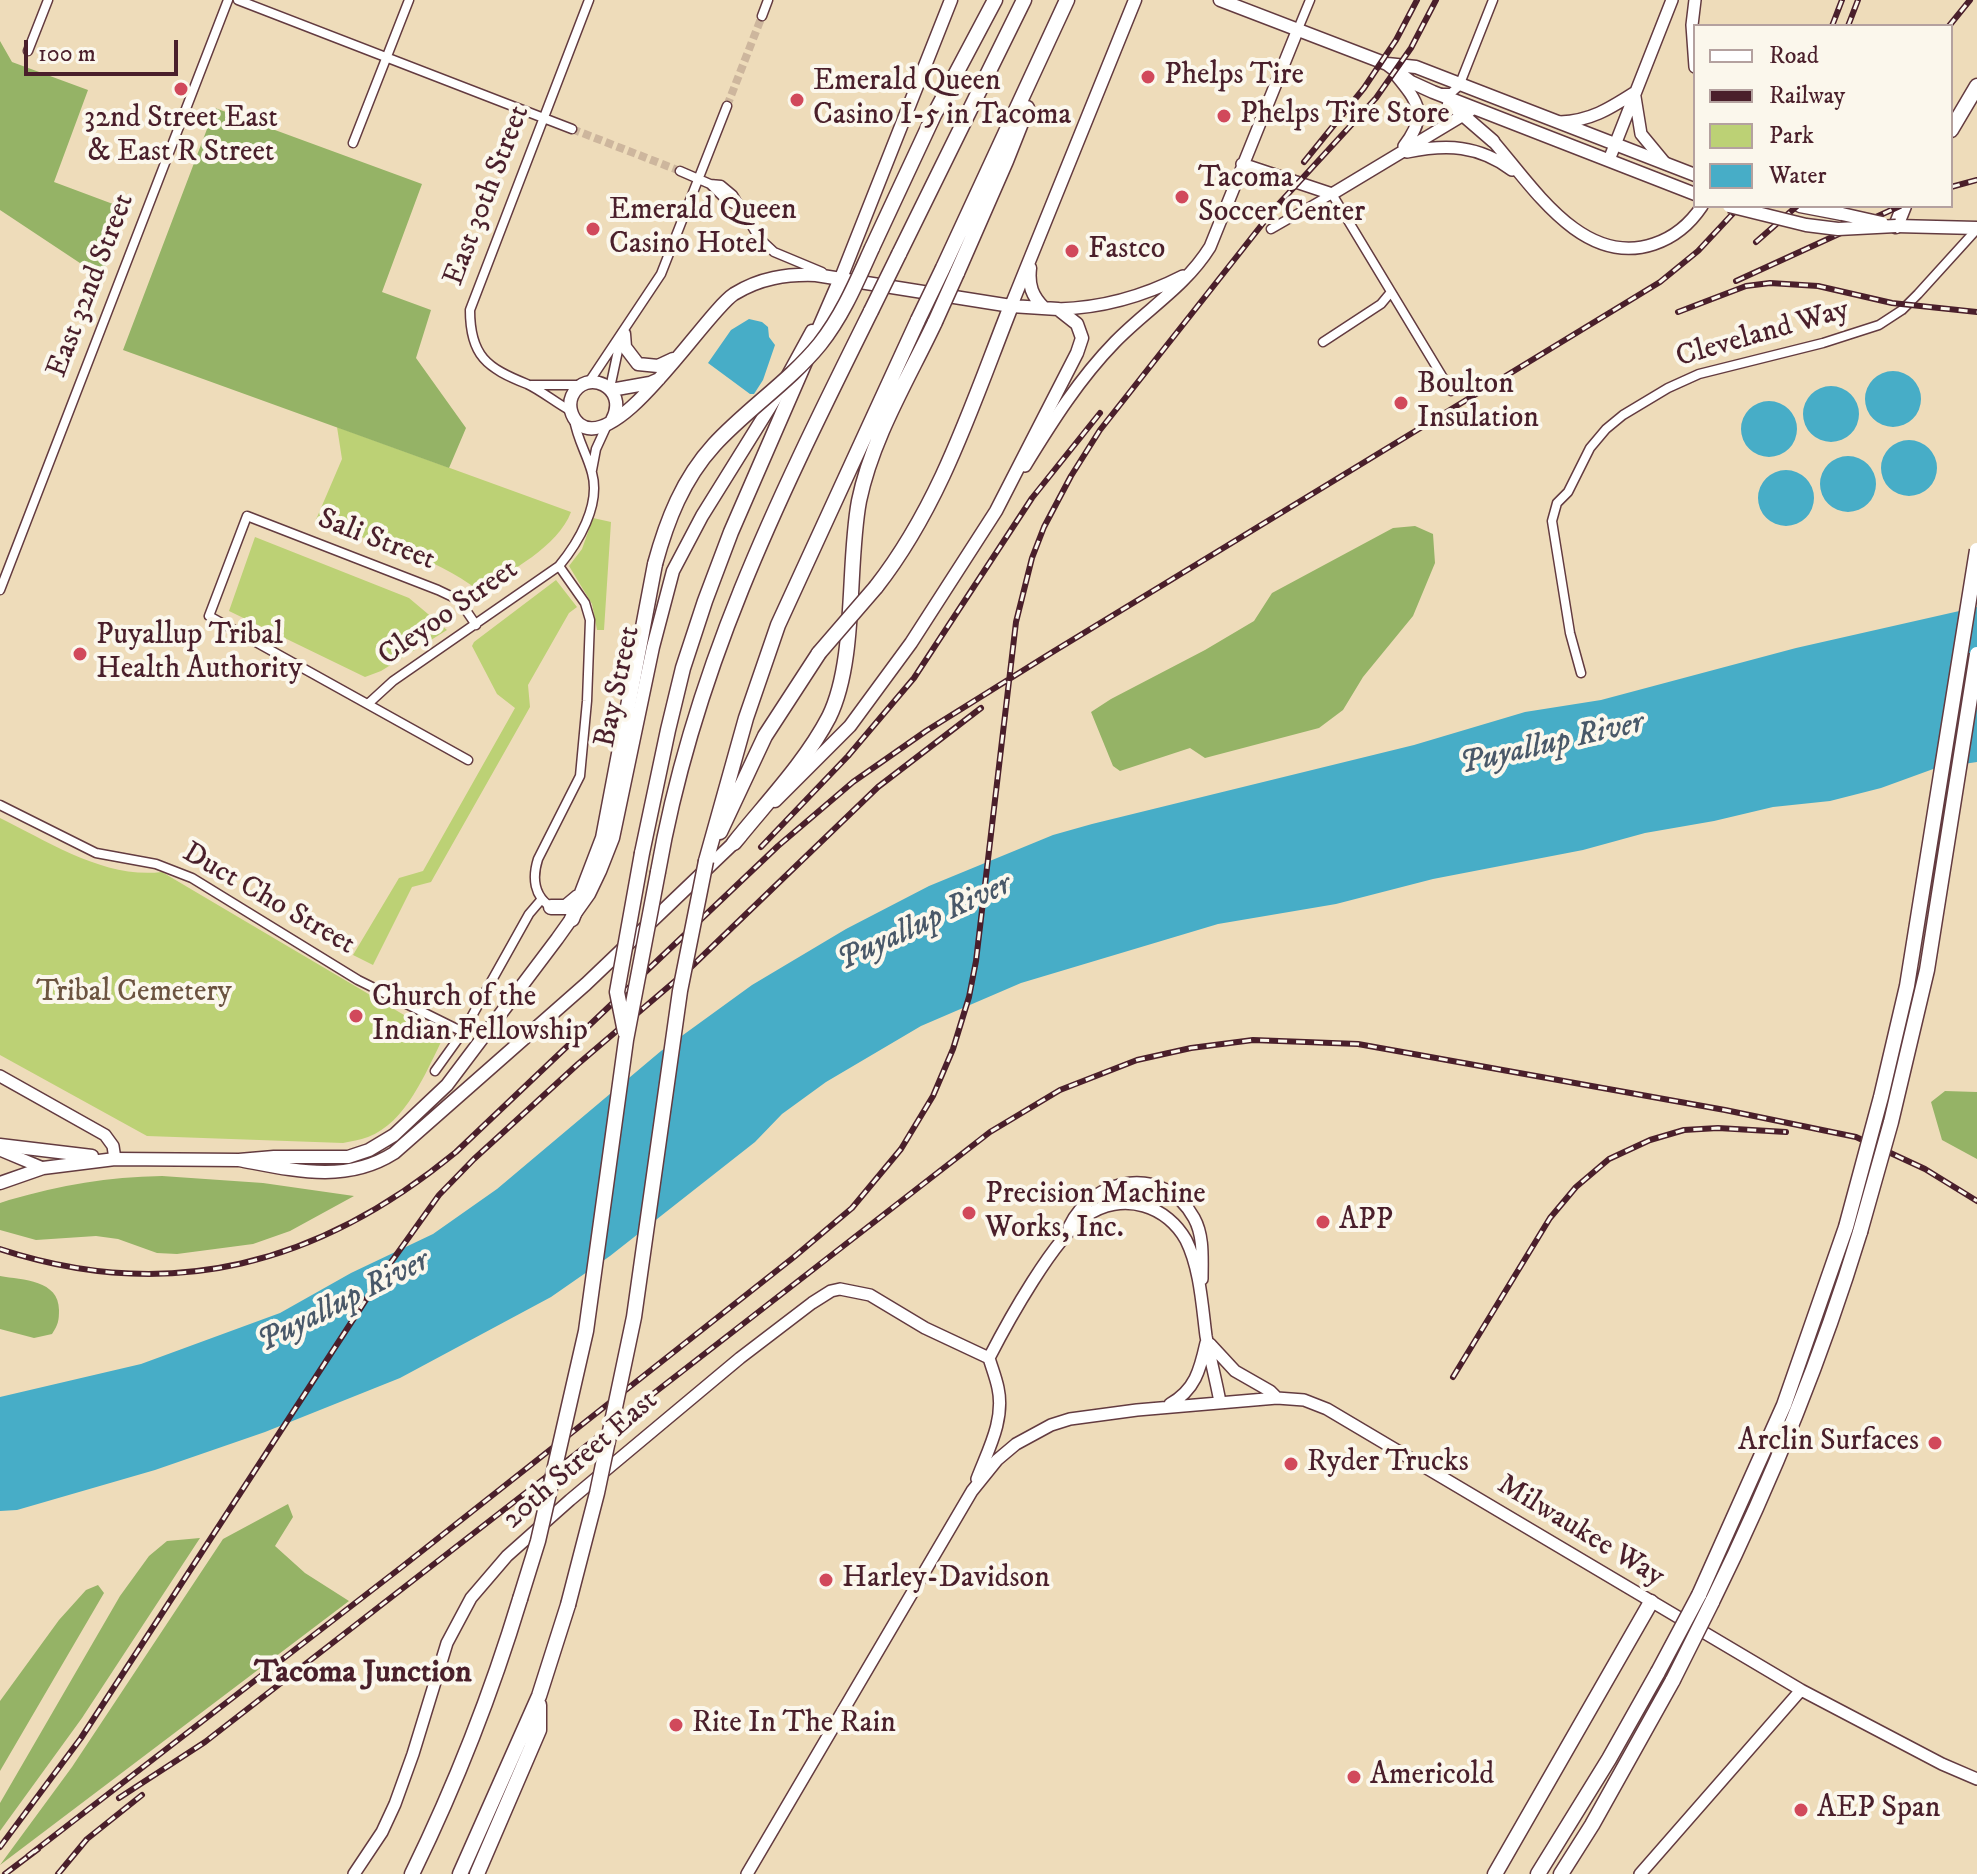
<!DOCTYPE html>
<html>
<head>
<meta charset="utf-8">
<style>
  body { margin:0 }
  #map { position:relative; width:1977px; height:1874px; overflow:hidden; background:#eedcba; font-family:"IM FELL DW Pica",serif }
  canvas { display:block }
  .legend { position:absolute; left:1693px; top:24px; width:260px; height:184px; box-sizing:border-box; background:#fbf7ec; border:2px solid #b4a19f; margin:0; padding:10px 14px; list-style:none; font-size:24px; color:#4a1f2b }
  .legend li { display:flex; align-items:center; gap:16px; height:40px }
  .legend b { width:40px; border:2px solid #b4a19f }
  .scale { position:absolute; left:24px; top:40px; width:154px; height:36px; box-sizing:border-box; border:4px solid #4a1f2b; border-top:0; padding-left:10px; font-size:24px; line-height:28px; white-space:nowrap; color:#4a1f2b; -webkit-text-stroke:6px #fbf7ec; paint-order:stroke }
</style>
</head>
<body>
<div id="map">
<canvas width="1977" height="1874"></canvas>
<ul class="legend">
<li><b style="height:10px;background:#fff"></b>Road</li>
<li><b style="height:10px;background:#4a1f2b"></b>Railway</li>
<li><b style="height:22px;background:#bcd175"></b>Park</li>
<li><b style="height:22px;background:#47adc7"></b>Water</li>
</ul>
<div class="scale">100 m</div>
</div>
<script>
const ctx = document.querySelector('canvas').getContext('2d');
ctx.lineJoin = 'round';
function paint(path, color) { ctx.fillStyle = color; ctx.fill(path, 'evenodd'); }
function strokePath(path, color, width, dash) { ctx.strokeStyle = color; ctx.lineWidth = width; ctx.lineCap = dash ? 'butt' : 'round'; ctx.setLineDash(dash || []); ctx.stroke(path); }
function drawText(font, color, halo, rows, align = 'center') {
  ctx.font = font + ' "IM FELL DW Pica",serif'; ctx.lineWidth = 8; ctx.setLineDash([]); ctx.textBaseline = 'middle'; ctx.strokeStyle = halo; ctx.fillStyle = color; for (const [text, x, y, turn = 0] of rows) {
    ctx.save(); ctx.translate(x, y); ctx.rotate((+turn || 0) * Math.PI / 180); ctx.textAlign = isNaN(turn) ? turn : align; if (halo) ctx.strokeText(text, 0, 0); ctx.fillText(text, 0, 0); ctx.restore();
  }
}
const green = new Path2D(`
  M337,427L571,512C558,547 510,571 479,591C434,555 370,541 315,522L342,459Z
  M593,518L611,522L604,630H597L592,604L569,566L582,549Z
  M255,537L409,598L447,630L381,671L365,677L229,611Z
  M556,580L577,607L569,613L528,685L530,707L431,882L412,887L373,965L353,955L399,878L423,871L515,708L497,694L472,646L474,642Z
  M0,818C49,842 105,879 162,872L443,1038C426,1072 406,1123 368,1137C360,1140 351,1141 343,1143L147,1136L0,1055Z`);
const forest = new Path2D(`
  M0,41L12,62L88,90L54,182L129,210L101,277L0,210Z
  M215,108L422,184L382,292L431,310L416,358L466,428L449,468L123,350Z
  M1415,526L1433,534L1435,563L1413,616L1363,677L1343,710L1319,728L1205,758L1190,748L1120,771L1113,766L1091,712L1111,699L1205,650L1254,621L1272,593L1393,528Z
  M1945,1091L1977,1092V1159L1942,1140L1931,1102Z
  M162,1176L263,1183L354,1196L290,1231L253,1244L177,1254L157,1253L118,1239L96,1236L36,1240L0,1230V1203L9,1200C62,1185 107,1177 162,1176Z
  M0,1276C23,1280 59,1280 59,1310C59,1321 58,1325 52,1334L34,1338L0,1329Z
  M288,1504L293,1517L275,1546L305,1573L349,1601L0,1865L72,1767L223,1539Z
  M200,1538L82,1718L0,1831V1803L120,1596L149,1556L167,1541Z
  M98,1585L104,1593L0,1771V1701L59,1620L86,1590Z`);
const water = new Path2D(`
  M749,319L762,322L768,327L769,337L775,345L763,380L754,394H750L708,363L731,330Z
  M1865 399a28 28 0 1 1 56 0a28 28 0 1 1-56 0Z
  M1803 414a28 28 0 1 1 56 0a28 28 0 1 1-56 0Z
  M1741 429a28 28 0 1 1 56 0a28 28 0 1 1-56 0Z
  M1881 468a28 28 0 1 1 56 0a28 28 0 1 1-56 0Z
  M1820 484a28 28 0 1 1 56 0a28 28 0 1 1-56 0Z
  M1758 498a28 28 0 1 1 56 0a28 28 0 1 1-56 0Z
  M1977,607V762L1936,768L1881,788L1830,801L1773,807L1714,821L1645,833L1583,850L1433,879L1336,904L1218,924L1021,983L921,1026L826,1082L782,1114L755,1142L610,1256L551,1297L400,1378L265,1432L155,1470L17,1510L0,1511V1397L141,1364L280,1313L351,1273L433,1234L497,1189L661,1051L752,985L846,929L929,886L1053,835L1092,824L1414,745L1525,712L1601,700L1796,648Z`);
const streetTunnel = new Path2D(`
  M727,106L762,16
  M572,129L680,171`);
const street = new Path2D(`
  M238,0L572,129
  M762,16L768,0
  M1298,29L1310,0
  M28,51L48,0
  M1442,93H1451L1459,86L1493,0
  M353,143L409,0
  M680,171L710,184L721,185L733,195L759,238L774,252L822,272
  M710,184L727,201L736,205
  M1271,229L1332,194L1451,391
  M1323,342L1381,304L1391,292
  M589,382L661,274L727,106
  M531,385H581
  M610,388L619,346
  M571,411C556,403 542,391 527,384C487,368 470,356 470,310L589,0
  M592,470L596,449L607,425
  M0,590L228,0
  M1581,673L1570,633L1552,521L1557,503L1568,492L1590,448L1606,429L1623,415L1668,388L1699,374L1823,343L1879,325L1902,310L1918,294L1977,229
  M369,703L393,681L559,566C578,543 601,505 592,473C587,454 577,439 574,419
  M468,760L209,616L247,516L438,590L459,600L476,625
  M0,805L96,853L156,864L192,878L358,980L463,1032
  M551,907C534,896 532,878 538,859L580,776L587,701L590,620L585,603L559,566
  M435,1071L463,1032L529,914L541,900`);
const secondary = new Path2D(`
  M1695,67L1692,25L1695,0
  M1396,75C1419,103 1428,115 1404,146
  M1635,97L1641,134L1665,163
  M1560,122C1590,121 1609,109 1634,93
  M1493,141C1533,187 1583,268 1654,244C1675,237 1690,224 1702,206
  M1407,152C1447,144 1478,145 1512,170
  M1609,160L1672,0
  M1242,164L1332,194L1470,111
  M1058,309C1102,308 1144,296 1183,276
  M1025,466C1052,422 1079,379 1115,342C1147,309 1185,287 1210,247L1298,29
  M0,1076L105,1135L113,1146L115,1159
  M0,1150L43,1168
  M1069,1227C1093,1176 1164,1164 1194,1218C1204,1236 1202,1258 1202,1279
  M1210,1344L1235,1371L1270,1391L1277,1398
  M1170,1404C1195,1390 1200,1370 1206,1343
  M977,1479C988,1450 1005,1420 998,1388C996,1378 992,1368 989,1358C1008,1321 1054,1238 1086,1216C1103,1204 1124,1200 1144,1206C1162,1211 1177,1224 1186,1240C1200,1268 1202,1305 1206,1336C1210,1358 1216,1380 1220,1402
  M354,1874L382,1832L395,1804L413,1754L447,1643L471,1598L507,1556L570,1500L740,1358L812,1303L831,1291L840,1289L870,1295L925,1328L989,1358
  M747,1874L972,1491L997,1460L1016,1444L1051,1425L1070,1419L1137,1410L1277,1398L1304,1400L1327,1409L1801,1690L1942,1764L1977,1779
  M1640,1874L1801,1690`);
const primary = new Path2D(`
  M1220,0L1387,64L1411,82L1433,92L1695,194
  M1387,64L1416,67L1695,175
  M1449,103L1493,141
  M1800,206L1842,214
  M1896,226L1977,228
  M1030,268C1028,285 1032,296 1044,308
  M839,283L951,0
  M1011,306L1135,0
  M624,334L625,347L638,364L658,366L673,359
  M611,390L650,383L659,379
  M612,420C630,387 585,367 572,396C568,405 571,417 579,424C618,455 705,313 734,294C760,278 786,274 816,275L1011,306L1058,309L1077,324L1082,338L1077,353L996,511L911,643L850,726L775,801
  M0,1145L92,1156
  M239,1160C293,1170 345,1184 394,1153L586,984L740,837
  M0,1183L43,1168L115,1159L239,1160L274,1157H348L369,1150L394,1135L447,1085L557,939L589,894L600,871L613,838L653,647L673,571L702,516L776,397L812,331`);
const highway = new Path2D(`
  M1951,130L1977,86
  M1896,226L1904,206
  M872,248L934,115L995,0
  M899,254L1024,0
  M943,268L1067,0
  M957,273L1006,161L1027,108
  M876,587C941,504 973,402 1011,306
  M720,832L765,736L819,653
  M734,843C766,803 805,763 829,717C857,660 847,565 859,501C872,438 908,379 935,322
  M642,853L668,730L683,668L705,601L731,532L841,279
  M706,861L746,718L778,625L918,320
  M658,872C694,666 780,495 871,311
  M551,907H566L578,897
  M572,919L603,838L655,564
  M1699,1595L1784,1405L1846,1227
  M1712,1602C1771,1482 1821,1360 1860,1232
  M412,1874C457,1782 490,1698 520,1599
  M460,1874L539,1696L568,1605
  M477,1874L539,1730V1705
  M1495,1874L1651,1602
  M1538,1874L1609,1759L1658,1672
  M1561,1874L1592,1825L1673,1680`);
const rail = new Path2D(`
  M1832,26L1842,0
  M1848,26L1858,0
  M1949,26L1970,0
  M1304,162L1364,88L1396,40L1417,0
  M1951,187L1977,180
  M1756,242L1797,206
  M1736,281L1900,206
  M1678,312L1746,286L1770,283L1818,286L1892,303L1977,312
  M761,847L848,756L914,678L1032,498L1100,413
  M0,1249C171,1305 320,1264 456,1152L778,846L853,782L926,731L1051,653L1660,282L1698,251L1740,206
  M1453,1377L1550,1218L1576,1187L1609,1159L1650,1140L1684,1130L1718,1128L1786,1132
  M119,1798L205,1742L990,1132L1060,1090L1137,1060L1191,1048L1253,1040L1358,1044L1725,1110L1856,1137L1925,1169L1977,1201
  M0,1847L81,1738L384,1272L439,1195L474,1159L578,1064L688,970L878,787L981,708
  M28,1856L403,1566L794,1257L852,1208L901,1149L933,1096L953,1049L969,997L976,961L1016,622L1032,558L1044,527L1071,476L1100,430L1275,208L1376,98L1411,48L1436,0
  M5,1874L38,1849
  M58,1874L87,1839L142,1795`);
const primaryBridge = new Path2D(`
  M1729,206L1806,225L1838,229L1896,226
  M1842,214L1882,223`);
const highwayBridge = new Path2D(`
  M871,311L899,254
  M918,320L943,268
  M935,322L957,273
  M655,564C667,520 683,479 714,445C747,409 789,382 820,344C843,315 857,281 872,248
  M819,653L876,587
  M625,1032L617,992L642,853
  M1846,1227L1881,1097L1907,986L1977,550
  M1860,1232L1891,1122L1927,970L1977,654
  M520,1599L538,1541L586,1331L626,1040L658,872
  M568,1605L597,1493L634,1317L680,991L706,861
  M1658,1672L1699,1595
  M1673,1680L1712,1602`);
const markers = [
  [1148,77,8,"#d1495b"],
  [181,89,8,"#d1495b"],
  [797,100,8,"#d1495b"],
  [1224,116,8,"#d1495b"],
  [1182,197,8,"#d1495b"],
  [593,229,8,"#d1495b"],
  [1072,251,8,"#d1495b"],
  [1401,403,8,"#d1495b"],
  [80,654,8,"#d1495b"],
  [356,1016,8,"#d1495b"],
  [969,1213,8,"#d1495b"],
  [1323,1222,8,"#d1495b"],
  [1935,1443,8,"#d1495b"],
  [1291,1464,8,"#d1495b"],
  [826,1580,8,"#d1495b"],
  [676,1725,8,"#d1495b"],
  [1354,1777,8,"#d1495b"],
  [1801,1810,8,"#d1495b"]
];
const poiNames = [
  ["Phelps Tire",1164,77],
  ["Emerald Queen",813,83],
  ["Casino I-5 in Tacoma",813,117],
  ["Phelps Tire Store",1240,116],
  ["32nd Street East",181,120,"center"],
  ["& East R Street",181,154,"center"],
  ["Tacoma",1198,180],
  ["Soccer Center",1198,214],
  ["Emerald Queen",609,212],
  ["Casino Hotel",609,246],
  ["Fastco",1088,251],
  ["Boulton",1417,386],
  ["Insulation",1417,420],
  ["Puyallup Tribal",96,637],
  ["Health Authority",96,671],
  ["Church of the",372,999],
  ["Indian Fellowship",372,1033],
  ["Precision Machine",985,1196],
  ["Works, Inc.",985,1230],
  ["APP",1339,1222],
  ["Arclin Surfaces",1919,1443,"right"],
  ["Ryder Trucks",1307,1464],
  ["Harley-Davidson",842,1580],
  ["Rite In The Rain",692,1725],
  ["Americold",1370,1777],
  ["AEP Span",1817,1810]
];
const streetNames = [
  ["East 30th Street",488,196,-69],
  ["East 32nd Street",92,286,-69],
  ["Cleveland Way",1763,335,-16],
  ["Sali Street",376,541,21],
  ["Cleyoo Street",449,614,-35],
  ["Bay Street",619,687,-78],
  ["Duct Cho Street",268,900,30],
  ["20th Street East",581,1461,-41],
  ["Milwaukee Way",1580,1532,31]
];
const parkNames = [
  ["Tribal Cemetery",134,994]
];
const waterNames = [
  ["Puyallup River",1552,745,-13],
  ["Puyallup River",925,924,-25],
  ["Puyallup River",344,1303,-27]
];
const neighbourhoodNames = [
  ["Tacoma Junction",363,1674]
];
paint(green, '#bcd175');
paint(forest, '#95b366');
paint(water, '#47adc7');
strokePath(streetTunnel, '#cdb69d', 8, [8, 4]);
strokePath(street, '#633b40', 11);
strokePath(secondary, '#633b40', 14);
strokePath(primary, '#633b40', 15);
strokePath(highway, '#633b40', 17);
strokePath(street, '#fff', 8);
strokePath(secondary, '#fff', 11);
strokePath(primary, '#fff', 12);
strokePath(highway, '#fff', 14);
strokePath(rail, '#4a1f2b', 6);
strokePath(rail, '#fbf7ec', 3, [9]);
strokePath(primaryBridge, '#633b40', 15, []);
strokePath(highwayBridge, '#633b40', 17, []);
strokePath(primaryBridge, '#fff', 12);
strokePath(highwayBridge, '#fff', 14);
for (const [x, y, r, color] of markers) { const dot = new Path2D(); dot.arc(x, y, r, 0, 2 * Math.PI); ctx.fillStyle = color; ctx.fill(dot); strokePath(dot, '#fbf7ec', 3); }
drawText('30px', '#4a1f2b', '#fbf7ec', poiNames, 'left');
drawText('30px', '#4a1f2b', '#fbf7ec', streetNames);
drawText('30px', '#6c5441', '#fbf7ec', parkNames);
drawText('italic 32px', '#495869', '#fbf7ec', waterNames);
drawText('bold 32px', '#4a1f2b', '#fbf7ec', neighbourhoodNames);
</script>
</body>
</html>
